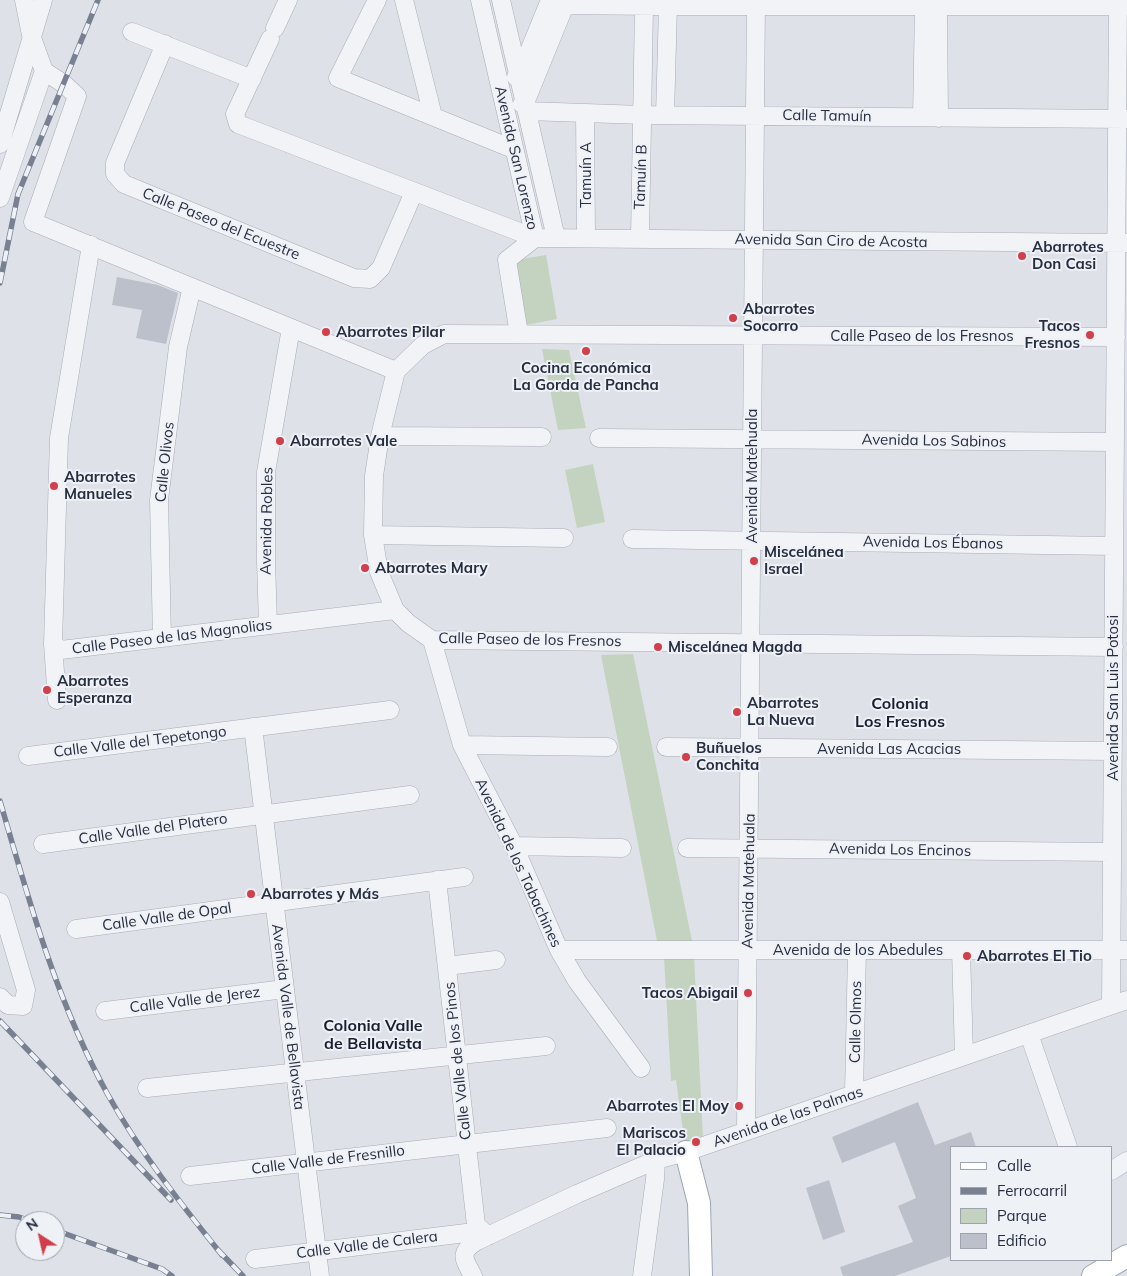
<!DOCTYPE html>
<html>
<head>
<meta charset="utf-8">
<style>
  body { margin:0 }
  #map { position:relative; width:1127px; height:1276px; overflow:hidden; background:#dee2e8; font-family:Mulish,sans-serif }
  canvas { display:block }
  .legend { position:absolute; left:950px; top:1146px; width:162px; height:115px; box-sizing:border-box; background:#eef1f6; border:1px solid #9ea3ad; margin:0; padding:6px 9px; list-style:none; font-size:15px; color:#272e40 }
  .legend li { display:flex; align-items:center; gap:10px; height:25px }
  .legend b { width:25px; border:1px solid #9ea3ad }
  .north { position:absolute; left:15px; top:1211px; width:50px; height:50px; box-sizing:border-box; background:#eef1f6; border:1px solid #9ea3ad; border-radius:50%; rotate:325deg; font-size:14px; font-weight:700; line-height:20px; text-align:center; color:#272e40 }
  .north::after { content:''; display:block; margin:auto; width:18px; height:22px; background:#d13f4a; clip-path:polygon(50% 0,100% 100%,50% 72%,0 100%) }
</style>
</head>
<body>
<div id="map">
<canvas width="1127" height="1276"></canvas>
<ul class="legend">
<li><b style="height:6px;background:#fff"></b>Calle</li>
<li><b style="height:6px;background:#788092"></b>Ferrocarril</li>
<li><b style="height:14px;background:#c3d3bf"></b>Parque</li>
<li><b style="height:14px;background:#bcc0cb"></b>Edificio</li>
</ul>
<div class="north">N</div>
</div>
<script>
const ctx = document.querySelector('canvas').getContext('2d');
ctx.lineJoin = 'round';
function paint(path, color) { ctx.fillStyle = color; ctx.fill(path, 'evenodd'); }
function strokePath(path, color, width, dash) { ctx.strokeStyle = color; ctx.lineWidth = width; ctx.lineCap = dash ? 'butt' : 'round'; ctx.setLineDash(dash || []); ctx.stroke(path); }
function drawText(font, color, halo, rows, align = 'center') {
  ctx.font = font + ' Mulish,sans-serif'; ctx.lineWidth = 4; ctx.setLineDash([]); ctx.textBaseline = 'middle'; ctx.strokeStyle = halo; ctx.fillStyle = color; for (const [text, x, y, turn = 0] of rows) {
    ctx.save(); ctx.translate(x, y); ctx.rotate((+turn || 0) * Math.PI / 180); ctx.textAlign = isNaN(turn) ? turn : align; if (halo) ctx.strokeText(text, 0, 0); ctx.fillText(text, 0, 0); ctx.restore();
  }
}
const green = new Path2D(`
  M546,255L557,319L526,325L515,260Z
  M542,349L569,350L586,428L558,430Z
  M593,464L605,522L577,528L565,470Z
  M633,654L692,941H657L601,655Z
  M694,956L703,1139L685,1145L676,1080L671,1081L664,957Z`);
const building = new Path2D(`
  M117,277L158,285L178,293L166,344L136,338L142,310L112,305Z
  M918,1102L935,1145L971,1132L976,1147H951V1256L895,1276H843L840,1267L913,1242L898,1206L916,1198L895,1142L842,1163L832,1137Z
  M829,1180L845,1232L823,1240L806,1188Z`);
const minor = new Path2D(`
  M377,0L338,78L513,149
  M404,0L433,116
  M480,0L535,238
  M501,0L556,238
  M565,5L658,6H1127
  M938,6L939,118
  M275,28L288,0
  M132,32L252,79
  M270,39L235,114L238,124L535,238L1127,243
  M165,44L115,163V174L124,184L354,278L370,279L381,268L414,192
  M44,71L64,84L77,96L33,222L396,371
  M516,77L519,76L550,0
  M522,104L525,103L567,0
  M527,111L643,115L1127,119
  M585,113L586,238
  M665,115L668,6
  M922,117L924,6
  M0,144L43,0
  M0,198L44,71L31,35L24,0
  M640,239L644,6
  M91,245L59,438L53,644L61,650L395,610
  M519,334L507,260L535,238
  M380,436L542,437
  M599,438L1115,442
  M373,535L564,538
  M632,539L1114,546
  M268,625L266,561V472L291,328
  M162,638L159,500L178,347L192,287
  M432,640L462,745L514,846L559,950L577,981L641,1068
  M53,644L57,700
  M1114,647L432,640L408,623L395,610L379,572L373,535L374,476L380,436L396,371L423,345L444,334L1116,337
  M253,727L320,1276
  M462,745L608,747
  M666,747L1113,751
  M28,756L390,710
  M43,844L410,795
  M514,846L622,848
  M687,848L1112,852
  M437,880L476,1225L488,1236
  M0,902L26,990L23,1006L8,1005L0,997
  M76,929L464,877
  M559,950H1127
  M961,950L964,1056
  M447,966L496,960
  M1111,1005L1118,0
  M105,1011L285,989
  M1029,1034L1068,1147
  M147,1088L546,1046
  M854,1094L857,950
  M746,1131L756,0
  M1111,1171L1127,1161
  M190,1176L607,1128
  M255,1259L466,1233L477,1241
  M473,1276C464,1259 458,1253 477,1241L577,1194L656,1160L686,1152L1127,1000
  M642,1276L655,1179L656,1160`);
const major = new Path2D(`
  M686,1152L699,1203L701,1276
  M1093,1276L1127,1256`);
const rail = new Path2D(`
  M0,283L18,194L98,0
  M0,801C29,901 57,1003 108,1095C140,1152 181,1204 222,1255
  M0,1021L171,1200
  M0,1215L19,1217L30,1221
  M55,1230L162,1269L172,1276
  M217,1249L243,1276`);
const markers = [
  [1022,256,5,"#d13f4a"],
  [733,318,5,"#d13f4a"],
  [326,332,5,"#d13f4a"],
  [1090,335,5,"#d13f4a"],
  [586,351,5,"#d13f4a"],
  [280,441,5,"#d13f4a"],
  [54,486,5,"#d13f4a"],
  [754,561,5,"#d13f4a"],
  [365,568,5,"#d13f4a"],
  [658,647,5,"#d13f4a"],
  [47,690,5,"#d13f4a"],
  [737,712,5,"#d13f4a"],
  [686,757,5,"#d13f4a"],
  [251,894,5,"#d13f4a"],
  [967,956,5,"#d13f4a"],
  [748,993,5,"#d13f4a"],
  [739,1106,5,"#d13f4a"],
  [696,1142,5,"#d13f4a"]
];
const streetNames = [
  ["Calle Tamuín",827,116,1],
  ["Avenida San Lorenzo",516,158,77],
  ["Tamuín A",586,175,-90],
  ["Tamuín B",641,177,-88],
  ["Calle Paseo del Ecuestre",221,224,22],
  ["Avenida San Ciro de Acosta",831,241,1],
  ["Calle Paseo de los Fresnos",922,336],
  ["Avenida Los Sabinos",934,441,1],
  ["Calle Olivos",165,462,-84],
  ["Avenida Matehuala",752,476,-90],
  ["Avenida Robles",267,521,-89],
  ["Avenida Los Ébanos",933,543,1],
  ["Calle Paseo de las Magnolias",172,637,-7],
  ["Calle Paseo de los Fresnos",530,640,1],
  ["Avenida San Luis Potosi",1113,698,-90],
  ["Calle Valle del Tepetongo",140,742,-7],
  ["Avenida Las Acacias",889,749],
  ["Calle Valle del Platero",153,829,-8],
  ["Avenida Los Encinos",900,850,1],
  ["Avenida de los Tabachines",518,863,65],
  ["Avenida Matehuala",749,881,-89],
  ["Calle Valle de Opal",167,917,-8],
  ["Avenida de los Abedules",858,950],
  ["Calle Valle de Jerez",195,1000,-7],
  ["Avenida Valle de Bellavista",288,1017,83],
  ["Calle Olmos",856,1022,-89],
  ["Calle Valle de los Pinos",458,1061,-96],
  ["Avenida de las Palmas",788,1117,-19],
  ["Calle Valle de Fresnillo",328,1160,-7],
  ["Calle Valle de Calera",367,1245,-7]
];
const poiNames = [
  ["Abarrotes",1032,247],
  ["Don Casi",1032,264],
  ["Abarrotes",743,309],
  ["Socorro",743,326],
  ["Tacos",1080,326,"right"],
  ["Fresnos",1080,343,"right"],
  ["Abarrotes Pilar",336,332],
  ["Cocina Económica",586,368,"center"],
  ["La Gorda de Pancha",586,385,"center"],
  ["Abarrotes Vale",290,441],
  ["Abarrotes",64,477],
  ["Manueles",64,494],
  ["Miscelánea",764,552],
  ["Israel",764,569],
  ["Abarrotes Mary",375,568],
  ["Miscelánea Magda",668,647],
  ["Abarrotes",57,681],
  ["Esperanza",57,698],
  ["Abarrotes",747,703],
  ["La Nueva",747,720],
  ["Buñuelos",696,748],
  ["Conchita",696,765],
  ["Abarrotes y Más",261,894],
  ["Abarrotes El Tio",977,956],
  ["Tacos Abigail",738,993,"right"],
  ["Abarrotes El Moy",729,1106,"right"],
  ["Mariscos",686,1133,"right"],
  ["El Palacio",686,1150,"right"]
];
const neighbourhoodNames = [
  ["Colonia",900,704],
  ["Los Fresnos",900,722],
  ["Colonia Valle",373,1026],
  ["de Bellavista",373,1044]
];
paint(green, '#c3d3bf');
paint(building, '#bcc0cb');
strokePath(minor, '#a7acb6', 19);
strokePath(major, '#9da5b4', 24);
strokePath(minor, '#f1f3f7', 18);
strokePath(major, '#fff', 22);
strokePath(rail, '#788092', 5.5);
strokePath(rail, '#eef1f6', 4, [11]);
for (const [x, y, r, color] of markers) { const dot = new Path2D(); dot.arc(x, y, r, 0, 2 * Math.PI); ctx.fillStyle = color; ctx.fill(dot); strokePath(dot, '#eef1f6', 2); }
drawText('15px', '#272e40', '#eef1f6', streetNames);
drawText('bold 15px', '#272e40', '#eef1f6', poiNames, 'left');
drawText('bold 16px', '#191f30', '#eef1f6', neighbourhoodNames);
</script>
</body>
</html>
